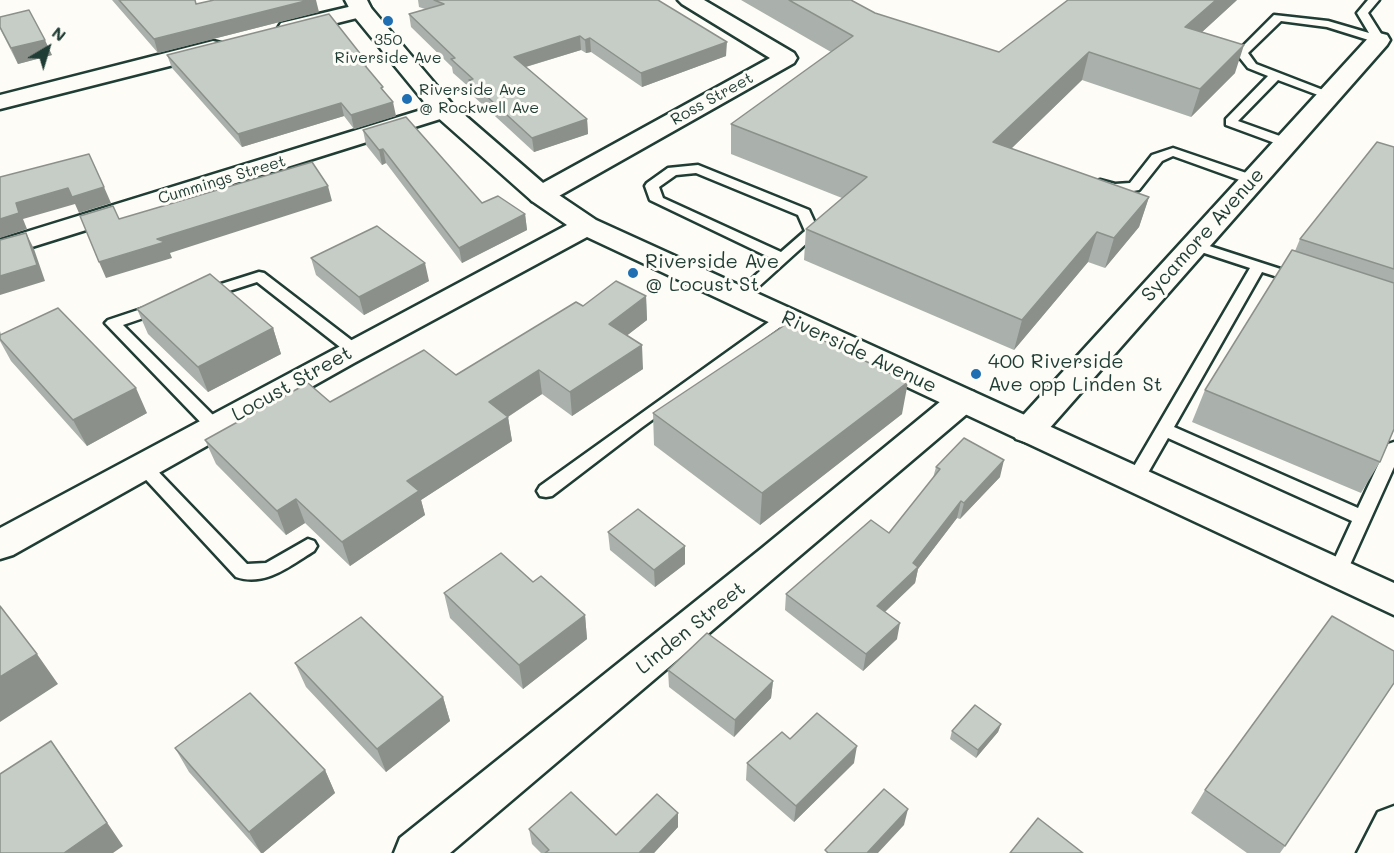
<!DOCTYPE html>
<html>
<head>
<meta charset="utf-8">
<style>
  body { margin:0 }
  #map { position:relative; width:1394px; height:853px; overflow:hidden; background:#fdfcf7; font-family:Mali,sans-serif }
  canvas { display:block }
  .north { position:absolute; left:18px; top:18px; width:60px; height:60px; -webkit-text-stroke:4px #fdfcf7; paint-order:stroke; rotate:38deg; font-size:16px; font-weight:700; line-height:24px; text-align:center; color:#1f3d34 }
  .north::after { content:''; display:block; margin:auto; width:21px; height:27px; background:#1f3d34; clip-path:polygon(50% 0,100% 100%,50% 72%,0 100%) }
</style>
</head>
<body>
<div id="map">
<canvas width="1394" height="853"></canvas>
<div class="north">N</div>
</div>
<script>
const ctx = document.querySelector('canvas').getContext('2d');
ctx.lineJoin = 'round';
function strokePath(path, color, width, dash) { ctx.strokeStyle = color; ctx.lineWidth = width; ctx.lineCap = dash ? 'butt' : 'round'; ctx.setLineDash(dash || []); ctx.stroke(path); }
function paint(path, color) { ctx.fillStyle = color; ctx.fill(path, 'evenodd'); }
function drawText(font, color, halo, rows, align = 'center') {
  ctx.font = font + ' Mali,sans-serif'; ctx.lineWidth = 6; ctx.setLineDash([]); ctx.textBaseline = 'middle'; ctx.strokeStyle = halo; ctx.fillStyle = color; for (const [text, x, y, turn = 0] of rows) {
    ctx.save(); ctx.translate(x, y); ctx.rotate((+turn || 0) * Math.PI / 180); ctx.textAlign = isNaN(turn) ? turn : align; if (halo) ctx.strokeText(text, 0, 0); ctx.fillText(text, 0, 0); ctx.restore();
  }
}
const lane = new Path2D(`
  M1368,0H1379L1368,13L1385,40L1383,42H1375L1327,27L1281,21L1248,53L1256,64L1336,95L1330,99L1326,98L1278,80L1238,121L1291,140L1293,143L1291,146H1283L1226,125V119L1268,76L1248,68L1236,53L1274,15L1328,21L1369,33L1357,13Z
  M1173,148L1258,177L1260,180L1258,183H1248L1173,156L1162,161L1139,190C1125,193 1105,194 1093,184L1100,180L1115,184L1130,183L1152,155Z
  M698,165L809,210L819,232L745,299H735L733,296L773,259L650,200L645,186L647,183L668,168ZM696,173L798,215L805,231L781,252L663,198L659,187L676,175Z
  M1194,241L1302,276L1304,279L1297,283L1262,272L1174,427L1358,508L1386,448L1388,444L1394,442V467L1344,578L1337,580L1330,578L1328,573L1352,521L1168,438L1141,485L1135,486L1129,485L1126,480L1250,268L1189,248L1187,245Z
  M259,272L264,273L359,346L362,350L359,354H349L257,282L204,299L197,294L199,291Z
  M159,303L164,305L166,308L164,311L123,325L221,423L223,427L221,431H209L105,323L108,320Z
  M785,312L790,314L792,317L790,320L641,428L552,496L546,497L540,496L537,491L540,486L780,314Z
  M143,460L149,462L247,564L266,563L308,539L314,541L317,546L314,551C291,565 266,587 236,577L137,470L134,466L137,462Z`);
const street = new Path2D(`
  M678,0H704L794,53L797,58L794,63L550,201L541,203L532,201L528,195L532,189L770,58L682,4Z
  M361,4L369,5L372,10L369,15L289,35L281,33L278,28L281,23Z
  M1379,33L1387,35L1390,40L1387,45L1040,439L1028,443L1016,439L1011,431L1016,423L1371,35Z
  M213,41L221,43L224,48L221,53L0,109V95Z
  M444,103L453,105L456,110L453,115L0,257V240Z
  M963,389L974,392L979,400L974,408L450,853H394L400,838L762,548L952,392Z
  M1394,806V853H1357L1378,812Z`);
const secondary = new Path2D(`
  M345,0H367L371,8L453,105L550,189L596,220L1394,583V615L587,237L354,363L13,555L0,559V528L567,225L532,201L435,115L353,15Z`);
const wall = new Path2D(`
  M112,0H195L196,4L319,12L158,53Z
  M418,0H658L726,56L642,87L591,52L586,53L581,50L526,67L587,119L588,134L534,152L471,94L470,88L453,73L452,67L411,27L409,14L425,9L419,7Z
  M741,0H851L875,13L999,52L1237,0L1202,32L1235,73L1191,117L1082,80L1011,149L1149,197L1139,227L1105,268L1088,262L1014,350L804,260L806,229L842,198L731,154V124L831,52Z
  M0,17L52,55L18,64L0,29Z
  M167,55L366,61L367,69L384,91L396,116L354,129L344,116L242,147L172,68Z
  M363,130L482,203L525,214L527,230L462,263L386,163L382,165L366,145Z
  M1394,147V429L1380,462L1361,493L1192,422L1205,390L1295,251L1300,239Z
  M311,258L429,281L364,315L316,275Z
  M646,296L647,320L627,335L643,369L572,416L542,394L508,417L512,441L421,500L425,515L350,566L305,523L286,535L216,464L205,440L330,402L456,375L583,306Z
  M137,309L273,328L281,354L208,392L148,334Z
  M0,331L1,334L147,413L87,446L11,361L0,341Z
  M653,413L902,414L760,525L654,445Z
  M936,467L1000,477L960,519L957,518L918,569L915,583L885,612L897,639L863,671L785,610L786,594L889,533L933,478Z
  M608,532L685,564L655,587L610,550Z
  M533,582L585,615L587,639L523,689L450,618L444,593Z
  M295,663L443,697L450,721L386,772L306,687Z
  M668,670L773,681L771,698L734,737L669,687Z
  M1001,724L998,732L976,758L950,739L952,731Z
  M175,748L325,770L335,793L263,853H261L189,772Z
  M747,763H854L794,822L746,780Z
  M1205,790L1285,846L1280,853H1247L1191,813Z
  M678,813V827L654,853H541L532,844L529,829L616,835Z`);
const shadedWall = new Path2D(`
  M309,0H316L319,12L158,53L154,39Z
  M1216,0H1237L1177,55L1185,27Z
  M580,36L581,50L515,70L514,57Z
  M590,38L591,52L586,53L585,40Z
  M45,40L52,55L18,64L11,48Z
  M727,42L726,56L642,87L641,73Z
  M1244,45L1235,73L1191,117L1200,89Z
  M1089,52L1082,80L987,172L993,142Z
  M393,102L396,116L354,129L351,115Z
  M341,103L344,116L242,147L238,134Z
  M587,119L588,134L534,152L532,138Z
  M383,149L386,163L382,165L379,150Z
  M328,186L332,201L170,253L172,258L106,278L99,262L157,239Z
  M104,187L111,203L79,213L75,204L23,219L27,229L0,238V219L16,203L68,188Z
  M1149,197L1139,227L1105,268L1114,238Z
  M525,214L527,230L462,263L459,248Z
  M1097,232L1088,262L1014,350L1022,320Z
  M26,233L34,249L45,281L0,295V276Z
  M425,263L429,281L364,315L359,297Z
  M646,296L647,320L611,348L609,324Z
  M273,328L281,354L208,392L198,367Z
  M642,345L643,369L572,416L570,392Z
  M539,370L542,394L494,426L489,402Z
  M908,382L902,414L760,525L762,493Z
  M136,388L147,413L87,446L73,420Z
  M508,417L512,441L421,500L425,515L350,566L342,542L407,481Z
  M1004,460L1000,477L960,519L964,503Z
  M296,499L305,523L286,535L277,511Z
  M961,501L957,518L918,569L915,583L874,622L877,606L913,563Z
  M685,546V564L655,587L654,570Z
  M585,615L587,639L523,689L519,665Z
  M900,623L897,639L863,671L866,654Z
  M37,654L58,684L0,722V677Z
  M773,681L771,698L734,737L735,720Z
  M443,697L450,721L386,772L377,749Z
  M1001,724L998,732L976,758L978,750Z
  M51,741L68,765L123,846L113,853H64Z
  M857,746L854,763L794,822L796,806Z
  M325,770L335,793L263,853H261L249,832Z
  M908,809L904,825L878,853H867Z
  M678,813V827L654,853H639Z`);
const building = new Path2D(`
  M119,0H195L196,4L214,0H309L154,39Z
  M434,0H658L727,42L641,73L590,38L585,40L580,36L514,57L587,119L532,138L469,80L473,79L451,59L455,58L409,14L444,4Z
  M789,0H851L875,13L999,52L1068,0H1216L1185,27L1244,45L1200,89L1089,52L993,142L1149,197L1114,238L1097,232L1022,320L806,229L867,177L731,124L853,36Z
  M29,10L45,40L11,48L0,27V17Z
  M329,14L366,61L362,62L383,87L381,88L393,102L351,115L341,103L238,134L167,55Z
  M406,117L482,203L498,196L525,214L459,248L383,149L379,150L363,130Z
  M1377,142L1394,147V269L1300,239Z
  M89,154L104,187L72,197L68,188L16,203L19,213L0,219V177Z
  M312,162L328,186L157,239L165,242L99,262L80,216L113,206L119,219Z
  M377,226L425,263L359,297L311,258Z
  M26,233L37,265L0,276V240Z
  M1292,250L1394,283V429L1380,462L1205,390Z
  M210,274L273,328L198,367L137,309Z
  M616,281L646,296L609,324L642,345L570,392L539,370L489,402L508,417L407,481L419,491L342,542L296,499L277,511L205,440L308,383L330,402L424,350L456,375L576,302L583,306Z
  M58,308L136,388L73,420L0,339V335Z
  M788,323L908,382L762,493L653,413Z
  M964,438L1004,460L964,503L961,501L913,563L918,567L877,606L900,623L866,654L786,594L871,520L889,533L940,469L936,467Z
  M638,509L685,546L654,570L608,532Z
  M501,553L533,582L541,576L585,615L519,665L444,593Z
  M0,606L37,654L0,677Z
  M1332,616L1394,651V683L1285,846L1205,790Z
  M361,617L443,697L377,749L295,663Z
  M707,633L773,681L735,720L668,670Z
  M250,693L325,770L249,832L175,748Z
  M975,705L1001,724L978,750L952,731Z
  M817,713L857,746L796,806L747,763L782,732L790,739Z
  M51,741L107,823L64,853H0V774Z
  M884,789L908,809L867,853H828L825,850Z
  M571,792L616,835L657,794L678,813L639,853H545L549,850L529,829Z
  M1038,818L1083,853H1010Z`);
const markers = [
  [388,21,6,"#1f6fb2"],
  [407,99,6,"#1f6fb2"],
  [633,273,6,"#1f6fb2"],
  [976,374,6,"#1f6fb2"]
];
const farPoinames = [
  ["350",388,40],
  ["Riverside Ave",388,58],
  ["Riverside Ave",419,90,"left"],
  ["@ Rockwell Ave",419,108,"left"]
];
const farStreetnames = [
  ["Ross Street",712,99,-29],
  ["Cummings Street",222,180,-17]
];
const streetNames = [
  ["Sycamore Avenue",1203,235,-48],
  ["Riverside Avenue",859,352,25],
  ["Locust Street",292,384,-29],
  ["Linden Street",691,628,-39]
];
const poiNames = [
  ["Riverside Ave",645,262],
  ["@ Locust St",645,285],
  ["400 Riverside",988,362],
  ["Ave opp Linden St",988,385]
];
strokePath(lane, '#1f3d34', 5);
strokePath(street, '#1f3d34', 5);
strokePath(secondary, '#1f3d34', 5);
paint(lane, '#fdfcf7');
paint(street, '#fdfcf7');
paint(secondary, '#fdfcf7');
paint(wall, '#aab0ab');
paint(shadedWall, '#8b908b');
paint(building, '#c6cdc7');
strokePath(building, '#8b908b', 1.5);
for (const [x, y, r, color] of markers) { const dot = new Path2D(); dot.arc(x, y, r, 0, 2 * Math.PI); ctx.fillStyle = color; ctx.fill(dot); strokePath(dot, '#fdfcf7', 2); }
drawText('16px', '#1f3d34', '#fdfcf7', farPoinames);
drawText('16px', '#1f3d34', '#fdfcf7', farStreetnames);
drawText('20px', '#1f3d34', '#fdfcf7', streetNames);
drawText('20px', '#1f3d34', '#fdfcf7', poiNames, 'left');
</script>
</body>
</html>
